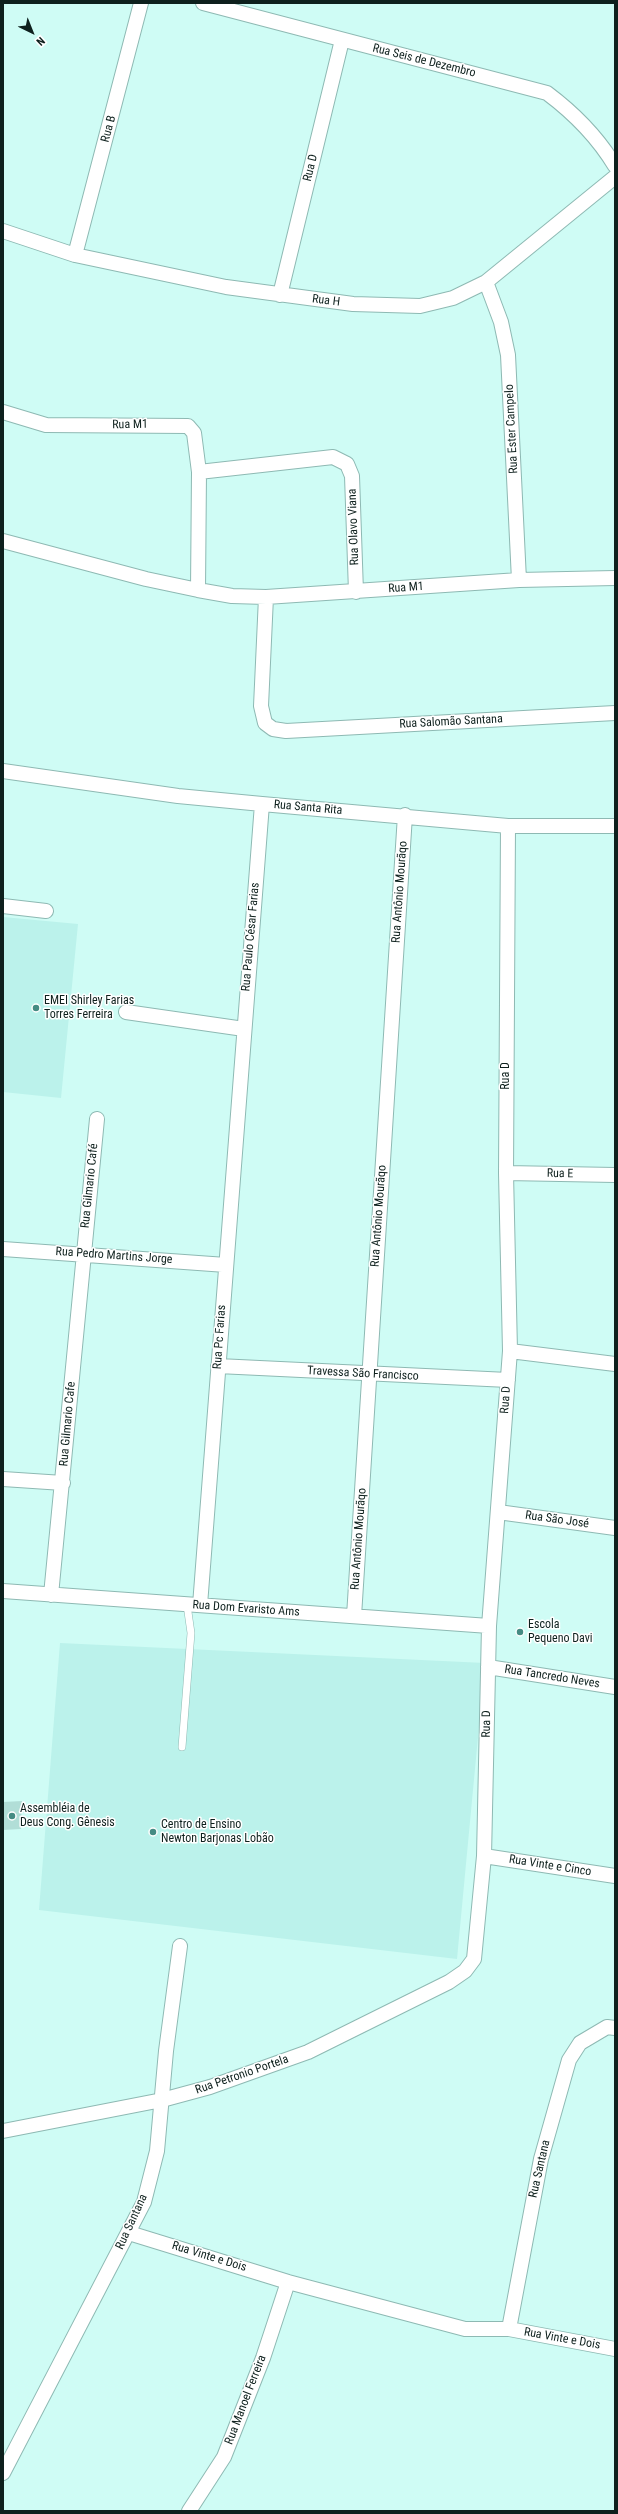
<!DOCTYPE html>
<html>
<head>
<meta charset="utf-8">
<style>
  body { margin:0 }
  #map { position:relative; width:618px; height:2514px; overflow:hidden; background:#cffcf5; font-family:"Roboto Condensed",sans-serif }
  canvas { display:block }
  .frame { position:absolute; inset:0; border:4px solid #0e201d; pointer-events:none }
  .north { position:absolute; left:12px; top:12px; width:40px; height:40px; -webkit-text-stroke:3px #fff; paint-order:stroke; rotate:137deg; font-size:11px; font-weight:700; line-height:16px; text-align:center; color:#0e201d }
  .north::after { content:''; display:block; margin:auto; width:14px; height:18px; background:#0e201d; clip-path:polygon(50% 0,100% 100%,50% 72%,0 100%) }
</style>
</head>
<body>
<div id="map">
<canvas width="618" height="2514"></canvas>
<div class="frame"></div>
<div class="north">N</div>
</div>
<script>
const ctx = document.querySelector('canvas').getContext('2d');
ctx.lineJoin = 'round';
function paint(path, color) { ctx.fillStyle = color; ctx.fill(path, 'evenodd'); }
function strokePath(path, color, width, dash) { ctx.strokeStyle = color; ctx.lineWidth = width; ctx.lineCap = dash ? 'butt' : 'round'; ctx.setLineDash(dash || []); ctx.stroke(path); }
function drawText(font, color, halo, rows, align = 'center') {
  ctx.font = font + ' "Roboto Condensed",sans-serif'; ctx.lineWidth = 3; ctx.setLineDash([]); ctx.textBaseline = 'middle'; ctx.strokeStyle = halo; ctx.fillStyle = color; for (const [text, x, y, turn = 0] of rows) {
    ctx.save(); ctx.translate(x, y); ctx.rotate((+turn || 0) * Math.PI / 180); ctx.textAlign = isNaN(turn) ? turn : align; if (halo) ctx.strokeText(text, 0, 0); ctx.fillText(text, 0, 0); ctx.restore();
  }
}
const built = new Path2D(`
  M3,917L78,924L61,1098L3,1092Z
  M60,1643L485,1663L457,1959L39,1910Z`);
const building = new Path2D(`
  M22,1801L21,1829L3,1830V1802Z`);
const lane = new Path2D(`
  M182,1747L191,1633L187,1605`);
const street = new Path2D(`
  M203,3L547,93C575,114 597,136 615,166
  M3,231L75,255L226,287L353,304L420,306L453,298L486,282L615,177
  M75,255L141,3
  M486,282L501,322L508,355L519,580
  M280,295L342,40
  M3,412L46,425L188,426L194,433L199,472L198,590L232,596L266,597L519,580L615,578
  M199,472L333,457L347,464L352,476L356,592
  M3,541L146,579L198,590
  M266,597L261,706L265,723L273,729L286,731L615,713
  M3,771L178,796L262,804L508,826H615
  M3,906L46,911
  M126,1012L244,1029
  M506,1173L615,1175
  M3,1249L226,1265
  M510,1351L615,1364
  M218,1366L508,1380
  M3,1479L63,1483
  M498,1512L615,1528
  M3,1591L489,1626
  M51,1595L97,1119
  M200,1605L262,804
  M354,1616L405,815
  M488,1667L615,1687
  M484,1856L615,1876
  M3,2131L162,2100L210,2087L308,2052L449,1982L465,1971L474,1959L484,1856L489,1626L510,1351L506,1173L508,826
  M129,2233L288,2282L465,2329H509L615,2349
  M509,2329L541,2159L569,2060L580,2043L607,2027L615,2028
  M3,2473L144,2202L157,2151L166,2051L180,1946
  M189,2511L224,2457L263,2358L288,2282`);
const markers = [
  [36,1008,4,"#458b83"],
  [520,1632,4,"#458b83"],
  [12,1816,4,"#458b83"],
  [153,1832,4,"#458b83"]
];
const streetNames = [
  ["Rua Seis de Dezembro",424,61,14],
  ["Rua B",109,129,-75],
  ["Rua D",311,168,-76],
  ["Rua H",326,301,7],
  ["Rua M1",130,425,-1],
  ["Rua Ester Campelo",512,429,-93],
  ["Rua Olavo Viana",354,527,-92],
  ["Rua M1",406,588,-4],
  ["Rua Salomão Santana",451,722,-3],
  ["Rua Santa Rita",308,808,5],
  ["Rua Antônio Mourãqo",400,892,-86],
  ["Rua Paulo César Farias",251,937,-85],
  ["Rua D",506,1076,-90],
  ["Rua E",560,1174,1],
  ["Rua Gilmario Café",90,1186,-84],
  ["Rua Antônio Mourãqo",379,1216,-86],
  ["Rua Pedro Martins Jorge",114,1256,4],
  ["Rua Pc Farias",220,1337,-86],
  ["Travessa São Francisco",363,1374,3],
  ["Rua D",506,1400,-86],
  ["Rua Gilmario Cafe",68,1424,-85],
  ["Rua São José",557,1520,8],
  ["Rua Antônio Mourãqo",359,1539,-86],
  ["Rua Dom Evaristo Ams",246,1609,4],
  ["Rua Tancredo Neves",552,1677,9],
  ["Rua D",487,1724,-89],
  ["Rua Vinte e Cinco",550,1866,9],
  ["Rua Petronio Portela",242,2075,-19],
  ["Rua Santana",540,2169,-77],
  ["Rua Santana",132,2222,-65],
  ["Rua Vinte e Dois",209,2257,17],
  ["Rua Vinte e Dois",562,2339,10],
  ["Rua Manoel Ferreira",246,2400,-69]
];
const poiNames = [
  ["EMEI Shirley Farias",44,1001],
  ["Torres Ferreira",44,1015],
  ["Escola",528,1625],
  ["Pequeno Davi",528,1639],
  ["Assembléia de",20,1809],
  ["Deus Cong. Gênesis",20,1823],
  ["Centro de Ensino",161,1825],
  ["Newton Barjonas Lobão",161,1839]
];
paint(built, '#bbf2eb');
paint(building, '#b1ded7');
strokePath(lane, '#8eb9b3', 8);
strokePath(street, '#8eb9b3', 16);
strokePath(lane, '#fff', 7);
strokePath(street, '#fff', 14);
for (const [x, y, r, color] of markers) { const dot = new Path2D(); dot.arc(x, y, r, 0, 2 * Math.PI); ctx.fillStyle = color; ctx.fill(dot); strokePath(dot, '#fff', 1.5); }
drawText('12px', '#0e201d', '#fff', streetNames);
drawText('12px', '#0e201d', '#fff', poiNames, 'left');
</script>
</body>
</html>
